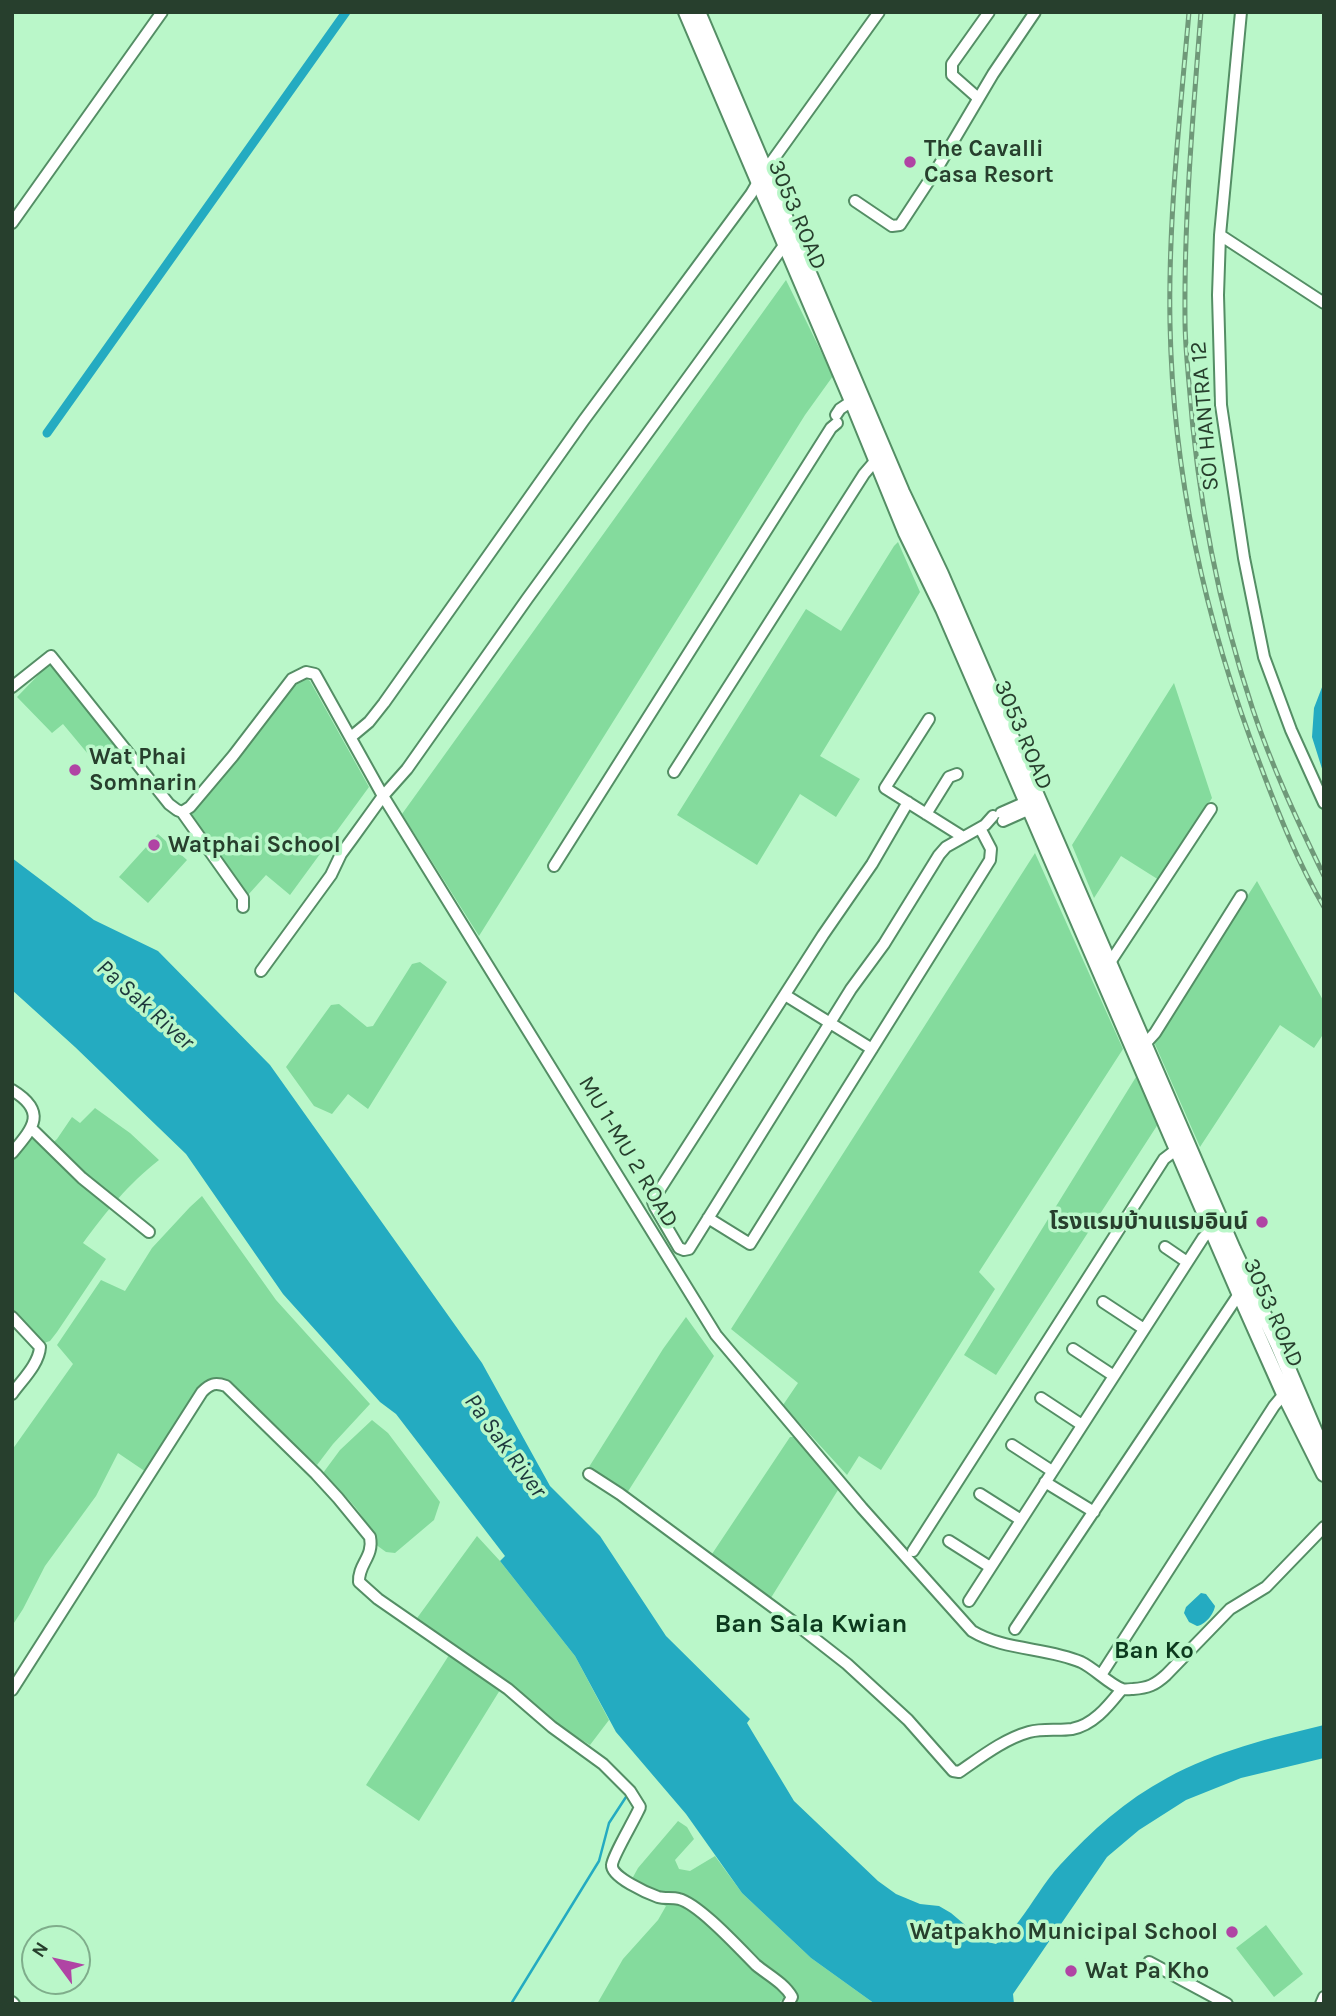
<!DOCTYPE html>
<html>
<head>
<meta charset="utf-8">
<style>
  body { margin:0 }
  #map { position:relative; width:1336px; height:2016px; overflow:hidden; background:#baf7c9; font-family:Karla,sans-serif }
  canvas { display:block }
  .frame { position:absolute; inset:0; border:14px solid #273f2d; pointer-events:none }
  .north { position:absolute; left:21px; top:1925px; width:70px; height:70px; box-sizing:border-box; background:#baf7c9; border:2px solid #7fad8b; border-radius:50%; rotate:303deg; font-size:19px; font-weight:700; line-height:28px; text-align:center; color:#273f2d }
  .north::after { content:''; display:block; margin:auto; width:24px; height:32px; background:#b044a4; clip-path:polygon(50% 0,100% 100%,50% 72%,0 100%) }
</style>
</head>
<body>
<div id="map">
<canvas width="1336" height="2016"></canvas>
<div class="frame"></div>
<div class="north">N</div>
</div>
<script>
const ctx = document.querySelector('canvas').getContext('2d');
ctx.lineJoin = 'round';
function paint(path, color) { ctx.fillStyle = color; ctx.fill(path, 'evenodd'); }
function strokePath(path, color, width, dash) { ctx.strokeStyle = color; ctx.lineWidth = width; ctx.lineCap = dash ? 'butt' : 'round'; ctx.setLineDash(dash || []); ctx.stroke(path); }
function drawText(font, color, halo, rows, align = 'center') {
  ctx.font = font + ' Karla,"Noto Sans Thai",sans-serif'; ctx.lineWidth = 7; ctx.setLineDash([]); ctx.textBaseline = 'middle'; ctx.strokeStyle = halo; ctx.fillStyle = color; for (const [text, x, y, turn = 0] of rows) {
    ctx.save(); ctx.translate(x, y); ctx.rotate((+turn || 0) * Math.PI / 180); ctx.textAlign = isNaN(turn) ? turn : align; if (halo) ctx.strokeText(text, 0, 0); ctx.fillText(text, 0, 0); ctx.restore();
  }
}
const green = new Path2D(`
  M786,280L833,376L805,415L479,936L402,814Z
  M898,542L920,592L820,756L860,779L836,817L800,794L757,865L677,815L806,609L841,631L894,546Z
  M49,664H56L121,747L102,765L98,766L63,724L52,733L17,697Z
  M304,677L310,681L369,787L290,895L266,875L248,895L192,815L193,809L295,684Z
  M1174,683L1212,798L1159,880L1121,856L1094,898L1072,845Z
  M158,834L187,860L148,903L119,877Z
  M1035,853L1123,1049L979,1272L995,1289L881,1470L859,1456L847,1475L783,1405L798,1383L731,1329Z
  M1257,881L1324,1002V1037L1322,1036L1314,1048L1280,1025L1200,1147L1154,1042Z
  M420,962L447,982L368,1109L348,1094L332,1114L314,1106L286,1067L331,1005L339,1004L367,1027L373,1026L412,964Z
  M1141,1076L1160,1121L996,1375L964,1355L1136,1077Z
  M95,1108L130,1133L159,1160C127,1185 107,1211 83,1243L106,1259L57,1332L50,1341L44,1343L12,1310V1158L33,1134L48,1147L57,1139L72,1117L80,1123Z
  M202,1196L276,1300L370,1404L333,1444L317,1465L256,1411L227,1383L217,1378L206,1381L198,1390L146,1472L118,1453L96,1496L45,1566L23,1609L12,1626V1450L73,1364L57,1345L101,1280L125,1291L152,1248L190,1207Z
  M686,1317L714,1356L627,1493L589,1467L663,1349Z
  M372,1420L388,1433L440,1502L434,1520L395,1553L386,1552L375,1544C368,1515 343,1494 323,1473L340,1450Z
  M790,1437H794L838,1490L769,1601L710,1557Z
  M477,1536L500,1561L575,1656L609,1720L590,1745L557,1725L550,1732L500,1690L419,1821L366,1785L451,1652L412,1625Z
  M678,1821L687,1827L694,1839L675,1860L679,1869L690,1871L715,1856L742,1893L811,1958L875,2004H791L785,1998L777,2004H597L623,1959L658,1920L666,1906L627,1888L638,1868Z
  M1266,1925L1303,1974L1274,1997L1236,1948Z`);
const water = new Path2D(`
  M1324,682V775L1312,737L1314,708Z
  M12,858L94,920L158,951L270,1065L482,1363L550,1486L600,1536L666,1636L750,1719L747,1723L794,1801L878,1881L896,1894L920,1904L939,1906L951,1913L984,1941L996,1944C1004,1937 1012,1930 1019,1921C1033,1903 1044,1882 1060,1865C1091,1831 1126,1800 1167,1778C1216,1751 1270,1738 1324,1725V1758L1241,1778L1186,1800L1139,1830L1107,1857L1013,1994L1014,2004H875L811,1958L742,1893L686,1814L616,1732L575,1656L500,1561L505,1556L396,1414L380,1402L283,1294L186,1154L75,1047L12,990Z
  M1201,1593L1206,1594L1215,1606C1214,1614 1205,1625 1197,1626L1189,1622L1184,1613L1186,1607Z`);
const stream = new Path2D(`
  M511,2004L599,1861L609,1823L626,1797`);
const canal = new Path2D(`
  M47,433L346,12`);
const minor = new Path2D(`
  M1241,12L1220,235L1218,295L1221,405L1244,558L1264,657L1291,730L1324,803
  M978,98L952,75V64L989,12
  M765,171L879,12
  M855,201L892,226L900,225L938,167L993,74L1035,12
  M12,223L162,12
  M1220,235L1324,303
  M836,415L840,409L852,401
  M12,687L51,656L169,804L177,810L182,812L190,807L233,756L292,679L306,672L315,674L383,796L716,1335L862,1508L972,1631C1005,1651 1046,1647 1081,1662C1094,1668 1110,1685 1122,1689C1123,1690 1132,1689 1133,1689C1148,1688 1155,1685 1166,1675L1230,1609L1266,1587L1324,1527
  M929,719L885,788L963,837
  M351,737L369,722L384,703L584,420L751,194L758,182
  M674,772L864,474L876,460
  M908,802L872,864L823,935L655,1197L653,1202L655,1207L679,1248L684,1250L689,1249L851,989L884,944L939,855L946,847L985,825L993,816
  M182,812L243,898V907
  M1001,813L1026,802
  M926,814L949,777L957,774
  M1003,821L1030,809
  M554,866L831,428L837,423
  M1109,964L1211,809
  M261,971L331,875L341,854L352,839L383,796L407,769L527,599L785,244
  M785,995L872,1049
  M1144,1045L1155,1033L1241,896
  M12,1090C48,1112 33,1128 12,1153
  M32,1129L82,1178L149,1232
  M708,1218L750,1244L990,860L991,849L980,828
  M1165,1247L1187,1262
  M1103,1302L1144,1329
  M12,1317L40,1347C39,1364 22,1380 12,1394
  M1073,1349L1114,1376
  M1041,1398L1082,1425
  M1012,1445L1052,1471
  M589,1474L620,1494L792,1621L847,1664L908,1720L953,1771L959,1772C981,1757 1004,1739 1029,1732C1044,1728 1058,1731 1072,1729C1094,1725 1109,1705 1122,1689
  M1045,1482L1094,1512
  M980,1494L1021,1520
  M949,1541L990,1567
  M913,1551L1164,1159L1177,1149
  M969,1601L1203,1238L1211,1229
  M1015,1629L1243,1288
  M1101,1675L1274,1406L1284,1394
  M12,1690L202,1392C210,1384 215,1382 226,1386L316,1474L338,1498L370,1537C374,1557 358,1564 359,1582L378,1599L508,1689L552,1727L603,1764L630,1791L640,1807C635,1819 612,1857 612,1865C611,1877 647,1893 658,1897C665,1899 672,1897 679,1899C699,1904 740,1949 756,1965C768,1975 784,1983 792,1997L788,2004
  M1149,1962L1227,2004
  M12,2002L14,2004
  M1321,2004L1324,1997`);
const major = new Path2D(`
  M686,12L852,401L906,533L943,609L1239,1293L1284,1394L1324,1474
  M698,12L902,492L941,574L1233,1249L1278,1345L1324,1453`);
const rail = new Path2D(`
  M1189,12C1180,116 1168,220 1170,324C1173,476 1206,625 1261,767C1279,815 1298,863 1324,907
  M1201,12C1193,115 1184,217 1185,319C1185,341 1187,362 1189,383C1197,493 1218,605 1253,710C1272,767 1298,822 1324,876`);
const markers = [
  [910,162,7,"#b044a4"],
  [75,770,7,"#b044a4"],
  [154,845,7,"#b044a4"],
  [1262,1222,7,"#b044a4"],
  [1232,1932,7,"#b044a4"],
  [1071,1971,7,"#b044a4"]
];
const poiNames = [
  ["The Cavalli",924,149],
  ["Casa Resort",924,175],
  ["Wat Phai",89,757],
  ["Somnarin",89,783],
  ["Watphai School",168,845],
  ["โรงแรมบ้านแรมอินน์",1248,1222,"right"],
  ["Watpakho Municipal School",1218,1932,"right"],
  ["Wat Pa Kho",1085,1971]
];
const streetNames = [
  ["3053 ROAD",797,215,67],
  ["SOI HANTRA 12",1205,416,-95],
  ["3053 ROAD",1023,735,67],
  ["MU 1-MU 2 ROAD",628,1152,59],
  ["3053 ROAD",1273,1313,66]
];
const waterNames = [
  ["Pa Sak River",145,1005,42],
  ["Pa Sak River",505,1446,54]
];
const neighbourhoodNames = [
  ["Ban Ko",1154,1651]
];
const quarterNames = [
  ["Ban Sala Kwian",811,1625]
];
paint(green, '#84db9d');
paint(water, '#24abc1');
strokePath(stream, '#24abc1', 2.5);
strokePath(canal, '#24abc1', 9);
strokePath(minor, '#548e65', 14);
strokePath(major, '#548e65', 18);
strokePath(minor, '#fff', 10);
strokePath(major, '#fff', 14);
strokePath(rail, '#6f9979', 5);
strokePath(rail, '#baf7c9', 2.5, [8]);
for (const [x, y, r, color] of markers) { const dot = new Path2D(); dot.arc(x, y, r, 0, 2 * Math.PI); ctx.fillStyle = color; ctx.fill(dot); strokePath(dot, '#baf7c9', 2.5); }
drawText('bold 23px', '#273f2d', '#baf7c9', poiNames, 'left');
drawText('23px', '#273f2d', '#baf7c9', streetNames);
drawText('italic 24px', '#1c373c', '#baf7c9', waterNames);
drawText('bold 24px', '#0c3a1e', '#baf7c9', neighbourhoodNames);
drawText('bold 26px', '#0c3a1e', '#baf7c9', quarterNames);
</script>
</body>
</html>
